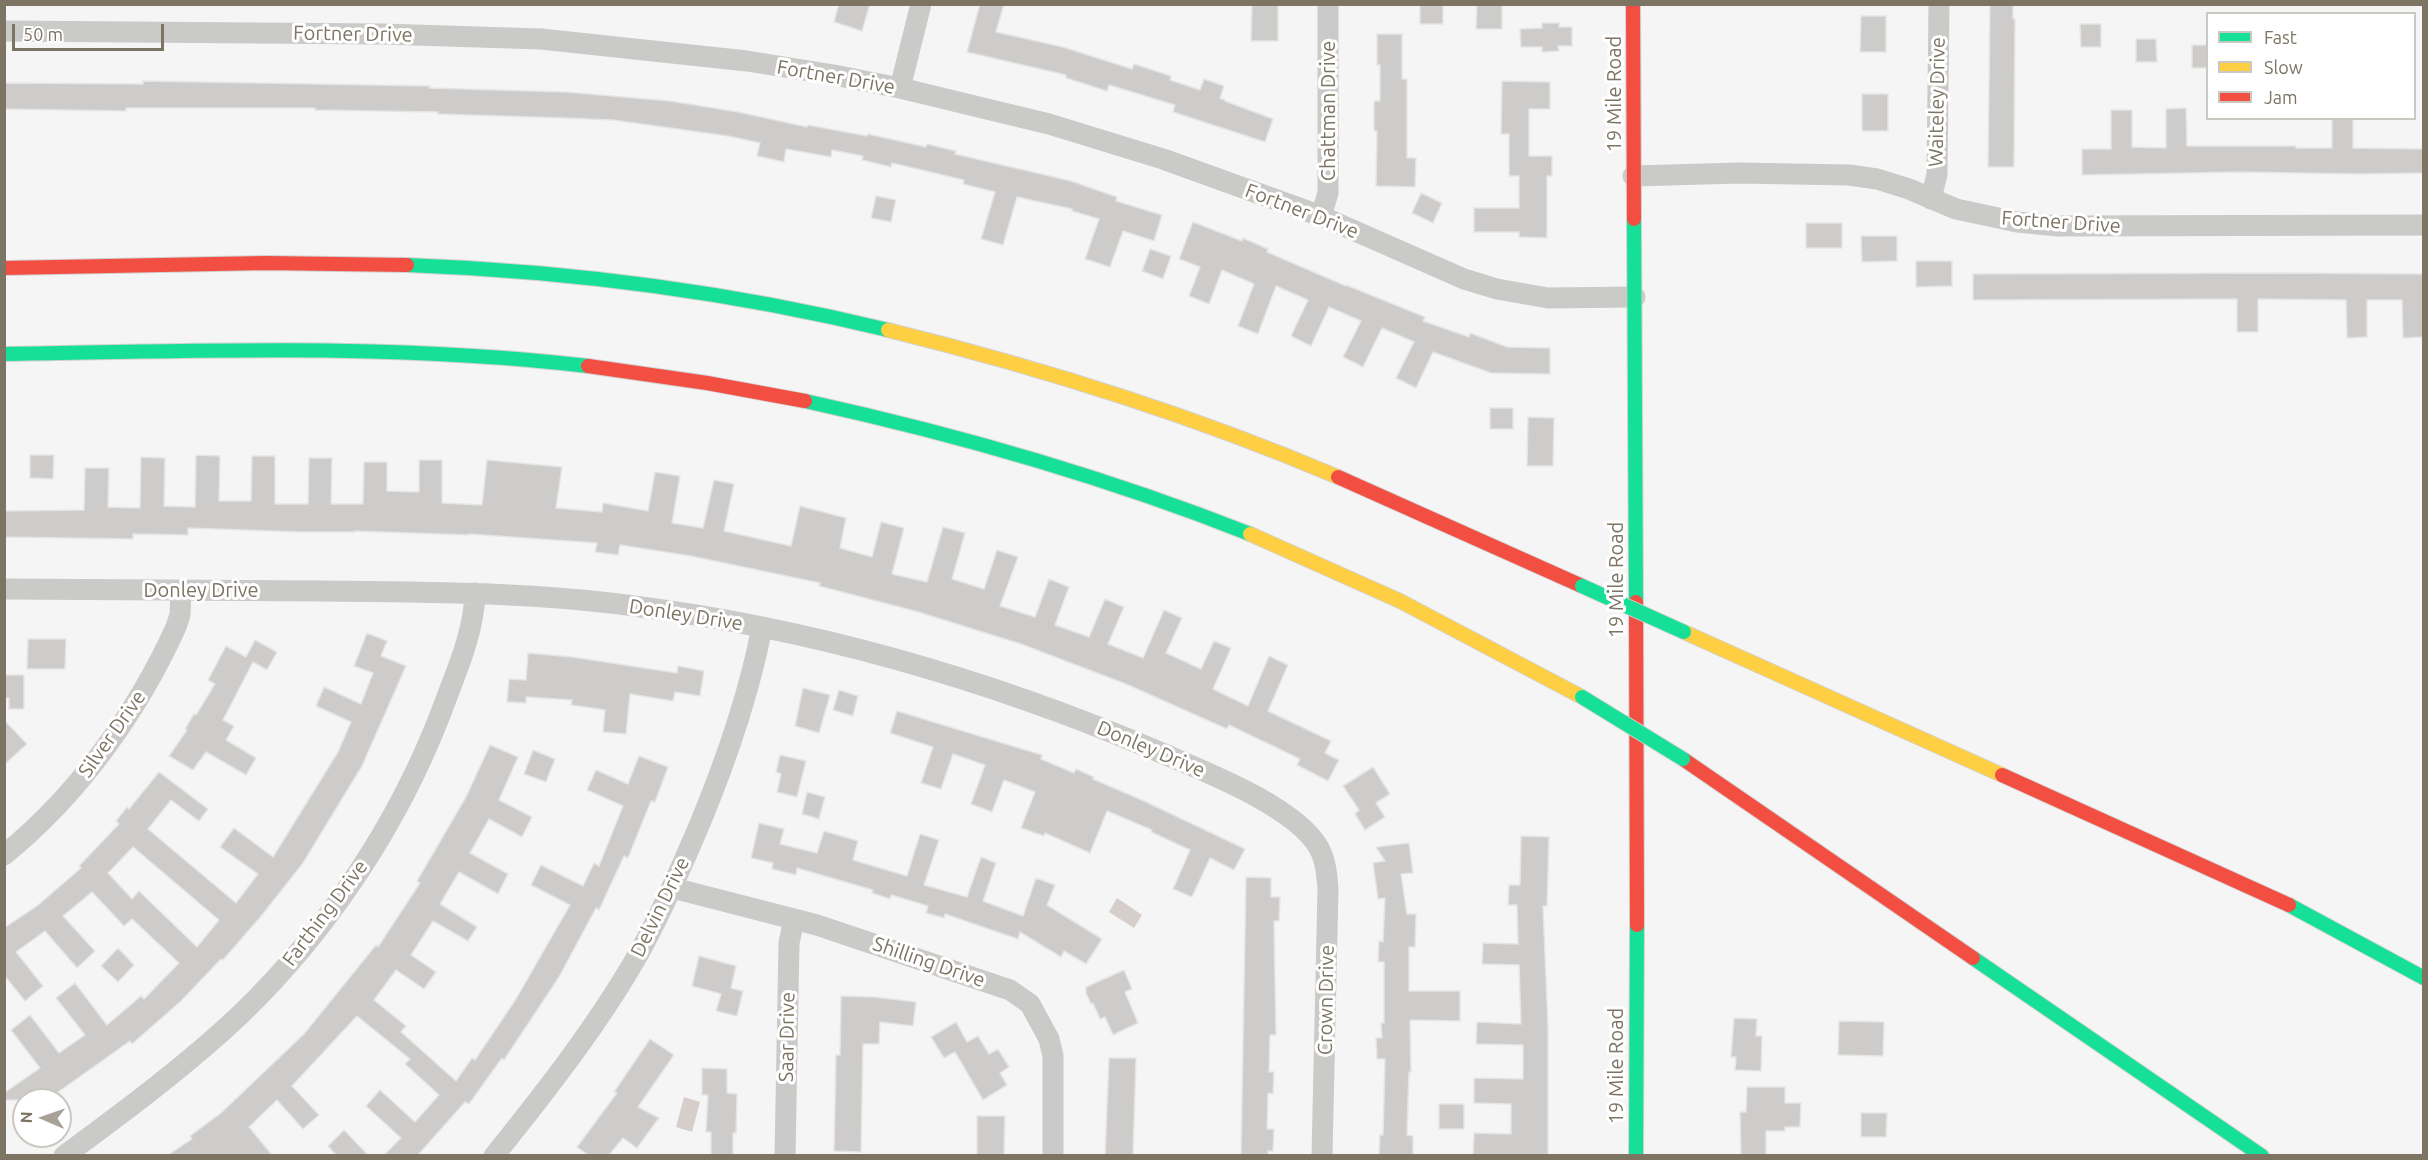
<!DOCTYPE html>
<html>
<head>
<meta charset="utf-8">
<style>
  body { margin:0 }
  #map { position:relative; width:2428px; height:1160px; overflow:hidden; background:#f5f5f6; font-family:Ubuntu,sans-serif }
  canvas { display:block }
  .frame { position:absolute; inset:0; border:6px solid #7d7464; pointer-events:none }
  .legend { position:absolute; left:2206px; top:12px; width:210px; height:108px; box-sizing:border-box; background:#fff; border:2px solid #cbc7c1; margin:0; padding:8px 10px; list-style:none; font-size:18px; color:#7d7464 }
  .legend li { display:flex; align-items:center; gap:12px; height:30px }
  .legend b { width:30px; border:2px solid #cbc7c1 }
  .north { position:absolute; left:12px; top:1088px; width:60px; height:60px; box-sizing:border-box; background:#fff; border:2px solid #cbc7c1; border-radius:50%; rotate:272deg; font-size:16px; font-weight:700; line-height:24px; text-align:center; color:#7d7464 }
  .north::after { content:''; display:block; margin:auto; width:21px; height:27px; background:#a7a197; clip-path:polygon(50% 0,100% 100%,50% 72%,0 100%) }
  .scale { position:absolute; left:12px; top:24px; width:152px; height:27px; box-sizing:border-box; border:3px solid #7d7464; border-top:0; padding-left:8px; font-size:18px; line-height:21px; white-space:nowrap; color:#7d7464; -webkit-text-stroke:4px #fff; paint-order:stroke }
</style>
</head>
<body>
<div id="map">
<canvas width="2428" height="1160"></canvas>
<div class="frame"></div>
<ul class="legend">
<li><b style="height:8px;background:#16e098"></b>Fast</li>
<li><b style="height:8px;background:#ffcf43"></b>Slow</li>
<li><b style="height:8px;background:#f24e42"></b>Jam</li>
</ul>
<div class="north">N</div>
<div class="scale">50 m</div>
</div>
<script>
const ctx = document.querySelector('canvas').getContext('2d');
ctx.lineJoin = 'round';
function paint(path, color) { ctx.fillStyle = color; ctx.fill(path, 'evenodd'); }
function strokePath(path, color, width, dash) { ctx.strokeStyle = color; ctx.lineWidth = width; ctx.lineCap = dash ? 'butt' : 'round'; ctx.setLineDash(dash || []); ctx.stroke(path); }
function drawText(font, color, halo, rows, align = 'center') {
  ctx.font = font + ' Ubuntu,sans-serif'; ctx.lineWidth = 6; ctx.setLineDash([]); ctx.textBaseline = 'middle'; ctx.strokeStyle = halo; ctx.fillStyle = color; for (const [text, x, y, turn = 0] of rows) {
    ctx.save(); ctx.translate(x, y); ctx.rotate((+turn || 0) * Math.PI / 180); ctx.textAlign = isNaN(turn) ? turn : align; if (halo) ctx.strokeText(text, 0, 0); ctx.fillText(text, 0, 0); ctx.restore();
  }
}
const water = new Path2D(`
  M1117,898L1142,915L1134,928L1109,912Z
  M684,1097L700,1102L692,1132L676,1127Z`);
const building = new Path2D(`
  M839,4H870L862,31L834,22Z
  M980,4H1004L996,32L1063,47L1132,69L1134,64L1171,76L1170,80L1200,90L1204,79L1224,86L1220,98L1225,100V101L1273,119L1265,142L1173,112L1175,105L1109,85L1107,91L1066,78V75L967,52Z
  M1252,4H1278V41H1251Z
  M1420,4H1443V24H1420Z
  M1477,4H1502V29H1476Z
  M1990,4H2013V19H2015L2014,167H1988Z
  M1861,16H1886V52H1860Z
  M1542,23H1559V27H1572V46H1558L1559,51L1542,52V47H1521L1520,29L1542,28Z
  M2080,24H2101V47H2081Z
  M1377,34H1402V79H1407V158H1416L1415,187L1376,186L1377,131H1374V101H1380V65H1377Z
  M2136,39H2156L2157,62H2136Z
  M2192,45H2208V68H2192Z
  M143,81L430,86L429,88L566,92L670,101L738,112L807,127L808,125L867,136L868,134L926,147L927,144L956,151L955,154L1071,181L1117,197L1116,201L1162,215L1154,241L1123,231L1110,267L1085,259L1099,219L1072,211V209L1017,197L1003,245L981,239L995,192L963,184L964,180L892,163L891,167L862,160L863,156L832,150L831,157L786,149L784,162L757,156L760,143L728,136L613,120L563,118L438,114V112L315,110V108H126V111L4,109V83L143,84Z
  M1502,81L1550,82V109H1529V156H1552V176H1547V238L1519,237V232H1474V208H1519V176H1509V134H1501Z
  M1862,94H1888V131H1862Z
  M2186,108L2187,146H2296V148H2332V118H2353V148L2424,149V173L2359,174L2241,172L2082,175V149H2111V110H2132V147L2166,148V109Z
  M1421,193L1442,203L1433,223L1412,213Z
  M876,196L896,200L891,222L871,218Z
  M1193,222L1242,241L1243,238L1268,249L1267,252L1346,286V285L1425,317L1423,321L1469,337L1470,333L1507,347L1550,348V374L1491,373L1433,352L1416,388L1396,378L1414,342L1382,328L1363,367L1343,357L1361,321L1329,307L1311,346L1291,336L1308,300L1276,286L1258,334L1238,326L1254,284L1222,270L1209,304L1189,296L1200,267L1179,259Z
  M1806,223H1842V248H1806Z
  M1861,236H1897V261L1862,262Z
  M1150,249L1171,256L1163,279L1142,271Z
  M1916,261H1952V286L1916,287Z
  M2286,273L2424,274L2423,337L2403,338L2402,300H2367V337L2347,338L2346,300L2258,299V332H2237V299L1973,300V274Z
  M1490,408H1513V429H1490Z
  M1528,417L1554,418L1553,466H1527Z
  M30,455H54L53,479L30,478Z
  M196,455L220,456L219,501H251L252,456H275V504H308L309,458H332L331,504H363L364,462H387V491L419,492V460H442V503L482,505L487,460L562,467L556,508L602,512L603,503L648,511L655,472L680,476L672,523L703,528L714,480L734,484L724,531L791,546L800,506L846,518L840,548L872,557L881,522L904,528L892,574L927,582L943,527L965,533L952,579L984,589L997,550L1018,557L1000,606L1035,617L1049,579L1069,587L1055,625L1089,637L1105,599L1124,607L1108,644L1143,658L1164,610L1182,618L1166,653L1201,669L1214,641L1231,648L1213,689L1248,706L1269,656L1288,665L1268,711L1331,741L1325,753L1339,760L1328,781L1297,765L1300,759L1229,725L1227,729L1126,684L1021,644L915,611L819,586L820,583L691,556L620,545L618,555L595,552L597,543L469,534V535L355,531V532H299L188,528V535L133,534V539L4,537V511L84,510L85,468H109L108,507L140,508L141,457L165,458L164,506L195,507Z
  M367,633L387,641L381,656L406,666L362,766L303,863L262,915L223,960L221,959L181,1001L132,1044L130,1041L47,1100H4V1093L40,1068L11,1030L30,1015L59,1053L85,1035L56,998L75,983L107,1025L141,996L144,999L179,963L132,919L124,926L92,892L63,916L95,951L77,968L45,931L16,952L43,986L25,1001L4,975V928L37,906L81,868L79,866L119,824L116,821L127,807L129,809L159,772L208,809L199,821L171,800L148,829L236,903L258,874L220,847L234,828L273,857L338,752L351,722L316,706L324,687L361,704L373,673L354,666ZM133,847L219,920L197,947L139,891L132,899L108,873Z
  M28,639H66L65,669H27Z
  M255,640L277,652L267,670L253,662L223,720L234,726L226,740L256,758L246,775L206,752L193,770L169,756L187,730L185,729L194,714L196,715L215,684L208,680L226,646L246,657Z
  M528,653L572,657L677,673L678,666L704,671L700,696L675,692L673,701L630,694L626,734L603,732L605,710L571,705L572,700L526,697V703L507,702L509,679L526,680Z
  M4,675H24V709H9V698H4Z
  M803,688L830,695L819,733L795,726Z
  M839,690L858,696L853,716L833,710Z
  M897,711L1042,755L1041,759L1074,773L1076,769L1094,777L1093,779L1144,801L1245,849L1234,870L1210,858L1192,897L1173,889L1190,850L1151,832L1152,830L1107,811L1090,853L1045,833L1044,836L1021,828L1035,792L1004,780L992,812L971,804L985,765L953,754L941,789L921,783L933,747L890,733Z
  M4,720L27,744L4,765Z
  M490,745L518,757L499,800L532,817L522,837L489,819L470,853L508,874L498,894L459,872L440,904L477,927L468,941L433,921L411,955L436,972L424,989L396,970L374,1000L406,1026L401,1032L456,1081L472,1058L475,1060L516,999L570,905L531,885L541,865L583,886L594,863L599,866L623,806L587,790L596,770L628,784L639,756L668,767L655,802L651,801L628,858L624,856L599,910L596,908L559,977L504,1060L502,1058L469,1104L465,1102L418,1155H384L401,1138L366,1106L380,1090L415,1122L439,1095L405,1064L410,1059L357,1016L292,1086L319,1115L303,1129L277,1100L249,1127L272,1155H168L192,1139L190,1136L221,1113L304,1034L376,945L378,947L420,883L417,881L466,797Z
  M533,750L555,759L546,782L524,774Z
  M780,755L806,761L797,797L777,792L781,774L776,772Z
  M1373,767L1390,794L1376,803L1385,817L1365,830L1355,814L1359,810L1343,786Z
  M807,792L825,797L819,819L802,814Z
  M759,823L784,829L780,844L817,853L824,831L858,841L853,860L907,876L920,834L939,840L924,885L967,897L981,857L996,863L983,901L1023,916L1036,878L1055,885L1047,905L1102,939L1086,964L1064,951L1061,957L1020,932L1018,939L945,914L944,918L926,913L928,906L891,895L890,899L872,893L873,890L797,868L796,875L772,869L773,863L751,858Z
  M1521,836L1549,837L1547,906H1543L1548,1027V1155H1473L1474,1133L1511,1134V1104L1474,1103V1078L1523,1079V1045L1476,1044L1477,1022L1521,1024L1519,965L1482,964L1483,943L1518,944L1517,905H1508L1509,885H1520Z
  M1409,843L1413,873L1401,874L1407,914H1416L1415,947H1409V991H1460V1021L1410,1020L1411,1072H1409L1407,1135L1413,1136V1155H1379L1380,1135H1383L1385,1059H1377L1376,1038H1382L1381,1023H1384V962H1378L1379,941L1383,942L1385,898L1378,899L1373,863L1385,861L1376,847Z
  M1246,877L1271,878V897H1280L1279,921H1274L1276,1035H1270L1269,1072H1274L1273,1094L1268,1093L1267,1129H1274L1273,1151H1268V1155H1241Z
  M118,948L134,965L118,982L101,966Z
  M699,956L736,966L731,988L743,991L737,1016L716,1011L721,994L692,986Z
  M1124,970L1132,989L1125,992L1138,1023L1113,1035L1105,1017L1100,1019L1093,1003L1091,1004L1086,993V987Z
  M841,996L874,997L916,1002L913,1026L880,1022L879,1044H863L861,1152L834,1151L836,1055H840Z
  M1734,1018L1757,1019L1756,1036H1762L1761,1071L1735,1070L1736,1057H1731Z
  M1839,1021L1884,1022L1883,1056L1838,1055Z
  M956,1022L967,1042L978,1036L989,1054L998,1049L1009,1067L1000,1073L1007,1085L983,1100L955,1052L944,1058L931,1037Z
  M650,1039L674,1055L638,1107L659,1118L637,1148L623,1138L609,1155H588L577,1147L617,1093L614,1092Z
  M1109,1058H1136L1133,1155H1105Z
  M702,1068L727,1069V1093L737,1094L736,1133H733V1155H711V1132H706L708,1095H702Z
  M1747,1087H1785V1103H1801L1800,1127H1785V1131H1766V1155H1741L1740,1112H1746Z
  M1439,1104H1464V1129H1439Z
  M1861,1113H1887L1886,1137H1861Z
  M977,1116H1005L1004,1155H977Z
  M344,1130L368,1155H336L328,1146Z`);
const street = new Path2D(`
  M4,31L383,34L541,39L747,61L834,75L900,88L1049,124L1163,159L1321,216L1464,279L1497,289L1548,298L1635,297
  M900,88L921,4
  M1633,176L1739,173L1849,175L1877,179L1909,189L1956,209L2017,222L2058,226L2424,225
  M1931,199L1937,174L1939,4
  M1321,216L1328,193V4
  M4,589C111,590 217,591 323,591C427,592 531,592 634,606C814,629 990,680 1157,751C1201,770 1296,806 1319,848C1326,861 1327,876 1328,889L1322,1156
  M4,855C78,795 137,713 176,627L180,615L181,590
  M673,888L817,925L1010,990L1030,1004L1049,1039L1053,1056V1156
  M64,1156C125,1111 186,1066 241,1014C328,930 399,823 442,710C456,672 474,633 475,593
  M494,1156C546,1091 598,1025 639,953C663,910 682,866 701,821C727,758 749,695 762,627
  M785,1156L789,943L794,919`);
const fast = new Path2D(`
  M1634,219L1636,602
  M407,265C567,271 732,292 888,330
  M4,354C199,351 394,343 588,366
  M805,401C956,434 1106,477 1250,534
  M2289,905L2424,978
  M1973,958L2262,1156
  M1636,1156L1637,925`);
const slow = new Path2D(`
  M888,330C1042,368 1192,415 1338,477
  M1250,534L1400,601L1582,697
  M1684,632L2002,775`);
const jam = new Path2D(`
  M1633,4L1634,219
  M4,268L266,263L407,265
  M588,366L707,383L805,401
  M1338,477L1582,586
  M1636,602L1637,925
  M1683,759L1973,958
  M2002,775L2289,905`);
const fastBridge = new Path2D(`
  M1582,586L1684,632
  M1582,697L1683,759`);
const streetNames = [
  ["Fortner Drive",353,34,1],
  ["Fortner Drive",836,77,10],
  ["19 Mile Road",1614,94,-90],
  ["Waiteley Drive",1937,102,-89],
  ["Chattman Drive",1328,111,-90],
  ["Fortner Drive",1302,211,21],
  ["Fortner Drive",2061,222,4],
  ["19 Mile Road",1616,580,-90],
  ["Donley Drive",201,590],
  ["Donley Drive",686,615,9],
  ["Silver Drive",112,734,-55],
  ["Donley Drive",1151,749,23],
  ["Delvin Drive",660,907,-64],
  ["Farthing Drive",325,913,-53],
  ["Shilling Drive",929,962,19],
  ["Crown Drive",1326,1000,-89],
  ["Saar Drive",787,1037,-89],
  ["19 Mile Road",1616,1066,-90]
];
paint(water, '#d5cecb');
paint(building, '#cdcccb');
strokePath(building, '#e5e5e6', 1.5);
strokePath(fast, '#d2d1d1', 16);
strokePath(slow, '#d2d1d1', 16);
strokePath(jam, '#d2d1d1', 16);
strokePath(street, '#cacac9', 21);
strokePath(fast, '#16e098', 14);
strokePath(slow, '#ffcf43', 14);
strokePath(jam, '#f24e42', 14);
strokePath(fastBridge, '#d2d1d1', 16, []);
strokePath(fastBridge, '#16e098', 14);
drawText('20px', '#7d7464', '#fff', streetNames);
</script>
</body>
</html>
